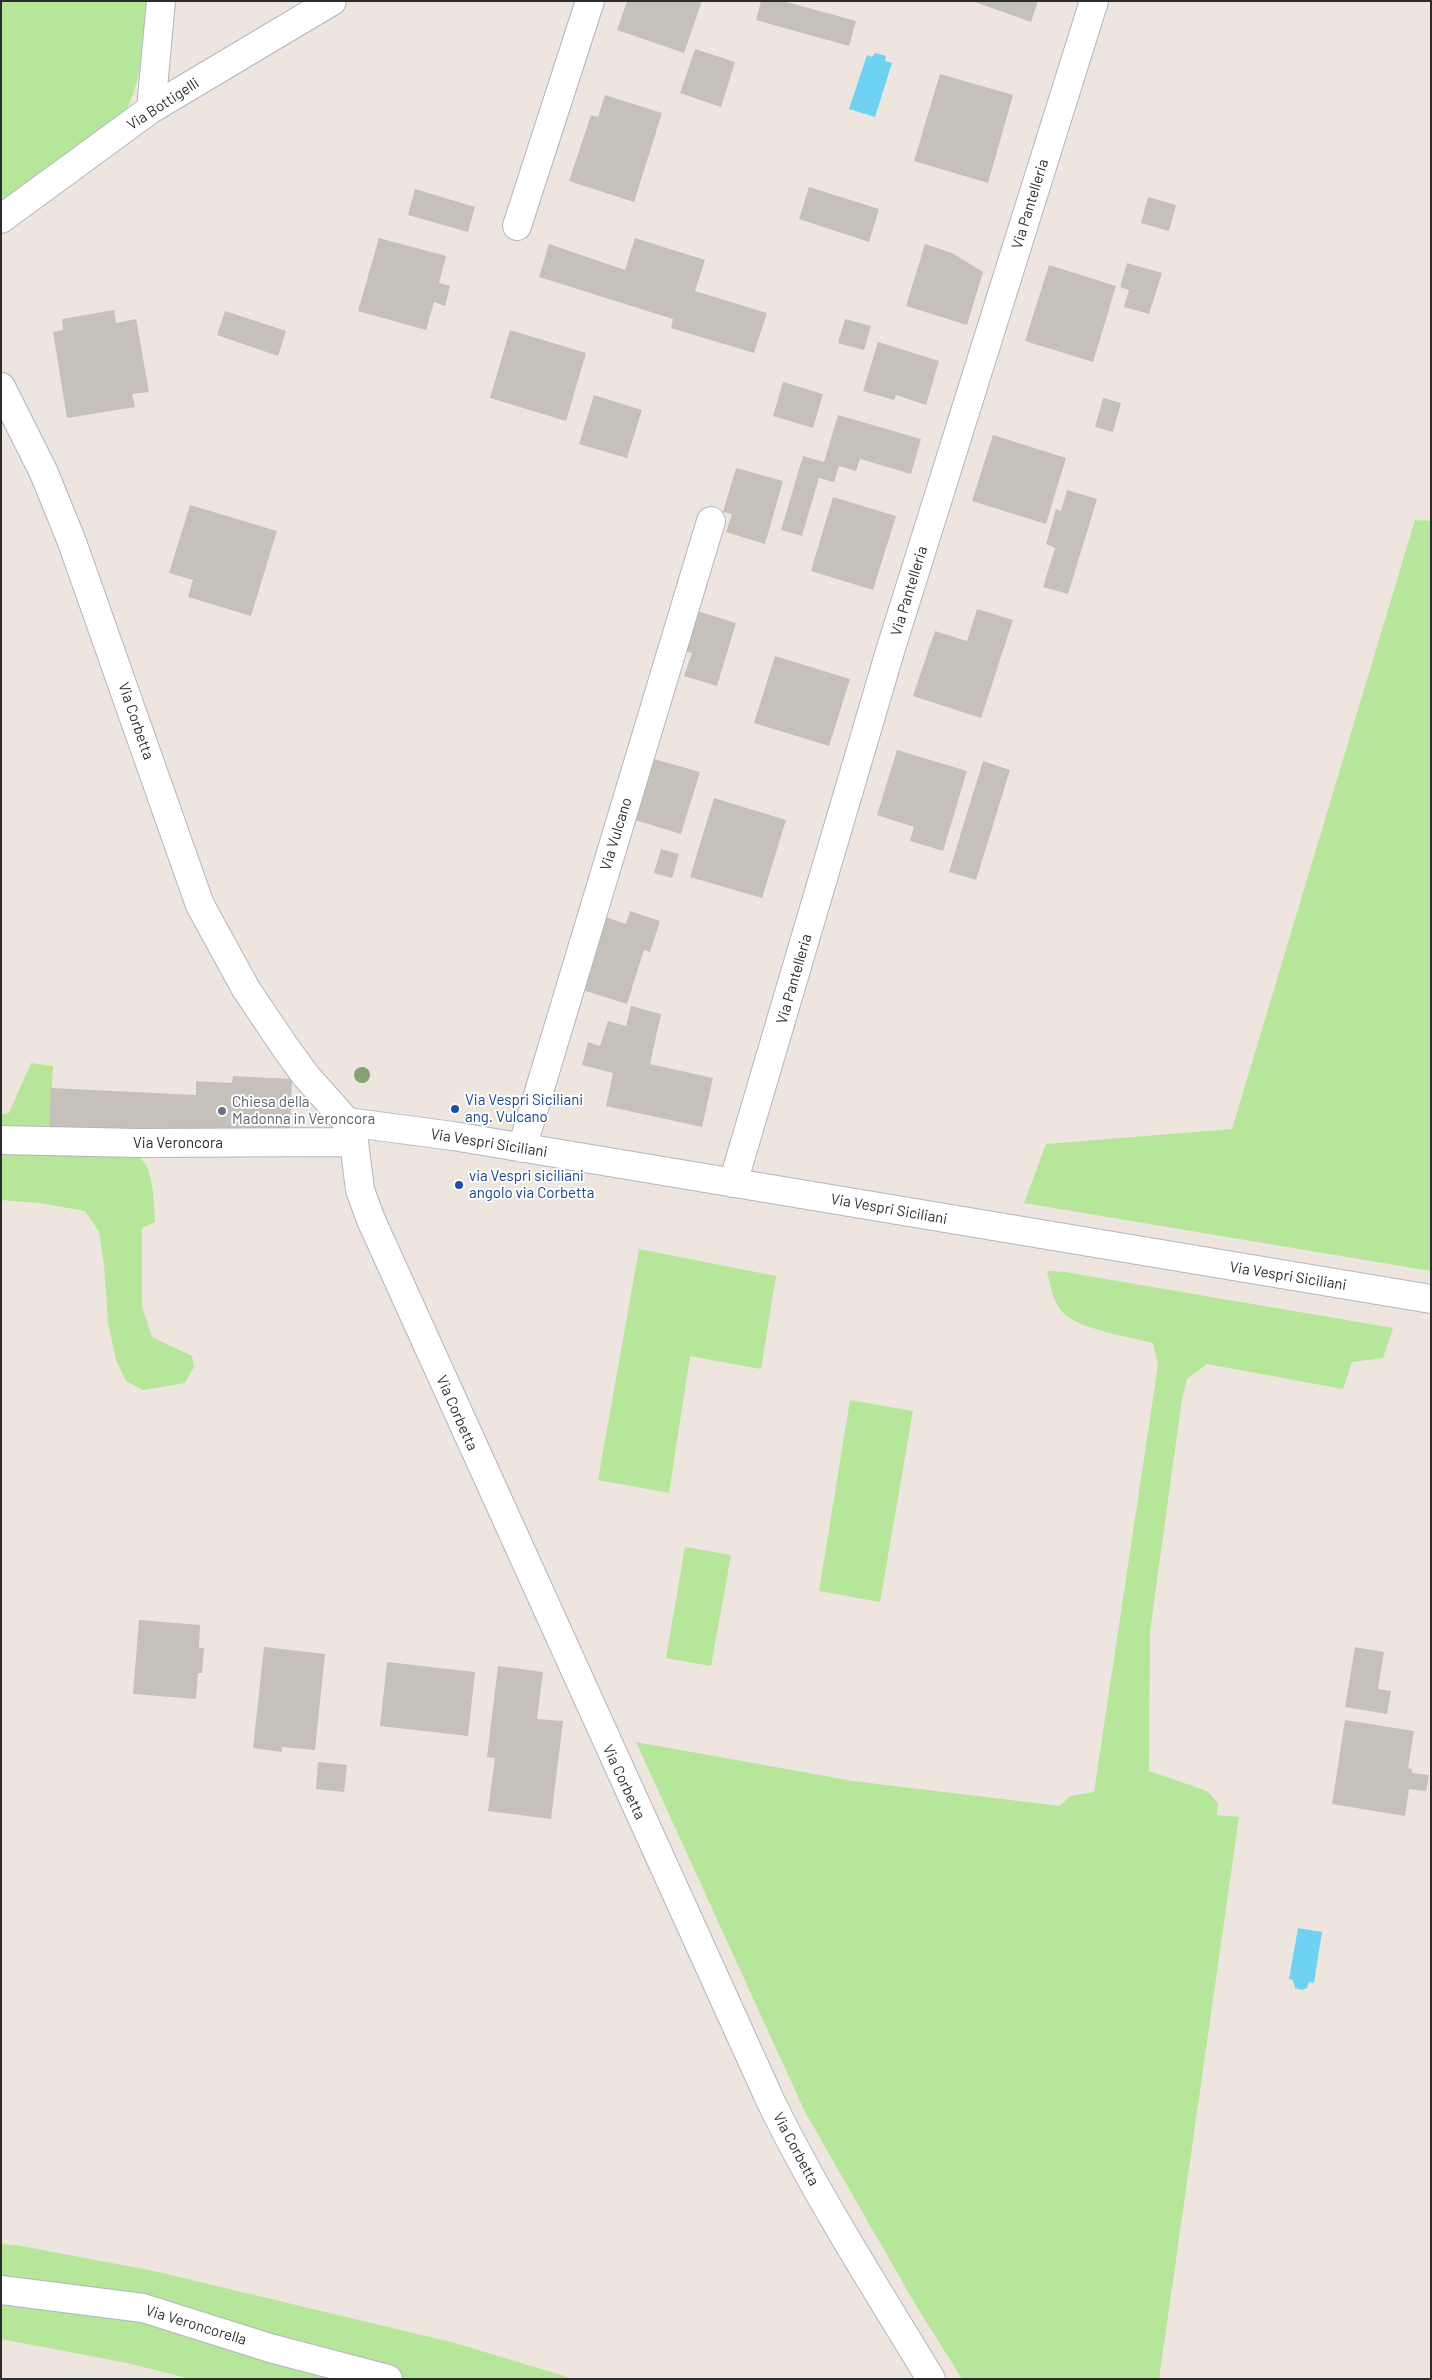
<!DOCTYPE html>
<html>
<head>
<meta charset="utf-8">
<style>
  body { margin:0 }
  #map { position:relative; width:1432px; height:2380px; overflow:hidden; background:#eee6de; font-family:Barlow,sans-serif }
  canvas { display:block }
  .frame { position:absolute; inset:0; border:2px solid #2c2c2c; pointer-events:none }
</style>
</head>
<body>
<div id="map">
<canvas width="1432" height="2380"></canvas>
<div class="frame"></div>
</div>
<script>
const ctx = document.querySelector('canvas').getContext('2d');
ctx.lineJoin = 'round';
function paint(path, color) { ctx.fillStyle = color; ctx.fill(path, 'evenodd'); }
function strokePath(path, color, width, dash) { ctx.strokeStyle = color; ctx.lineWidth = width; ctx.lineCap = dash ? 'butt' : 'round'; ctx.setLineDash(dash || []); ctx.stroke(path); }
function drawText(font, color, halo, rows, align = 'center') {
  ctx.font = font + ' Barlow,sans-serif'; ctx.lineWidth = 4; ctx.setLineDash([]); ctx.textBaseline = 'middle'; ctx.strokeStyle = halo; ctx.fillStyle = color; for (const [text, x, y, turn = 0] of rows) {
    ctx.save(); ctx.translate(x, y); ctx.rotate((+turn || 0) * Math.PI / 180); ctx.textAlign = isNaN(turn) ? turn : align; if (halo) ctx.strokeText(text, 0, 0); ctx.fillText(text, 0, 0); ctx.restore();
  }
}
const green = new Path2D(`
  M1,1H146C144,39 142,84 123,117L1,205Z
  M1415,520L1431,521V1271L1024,1203L1046,1144L1232,1129Z
  M31,1063L53,1066L49,1127C71,1133 135,1144 146,1165C154,1182 154,1204 155,1222L142,1228V1307L152,1337L192,1356L194,1367L185,1383L143,1390L126,1381L116,1360L108,1322L104,1264L99,1232L85,1211L40,1203L1,1200V1114L9,1113Z
  M639,1249L776,1276L761,1369L690,1356L669,1493L598,1480Z
  M1047,1271L1065,1272L1393,1328L1383,1358L1352,1362L1343,1389L1207,1364L1187,1379L1182,1399L1150,1631L1149,1771L1207,1791L1218,1803L1217,1815L1239,1817L1159,2379H962L914,2302L805,2112L636,1742L853,1781L1060,1806L1070,1796L1094,1792L1158,1365L1153,1343C1129,1337 1085,1330 1067,1316C1054,1307 1050,1285 1047,1271Z
  M850,1400L913,1411L880,1602L819,1591Z
  M685,1547L731,1555L711,1666L666,1658Z
  M1,2244L16,2245L154,2271L455,2343L574,2379H191L127,2363L1,2339Z`);
const water = new Path2D(`
  M875,53L886,56L885,61L892,63L875,117L849,109L867,55L872,57Z
  M1298,1928L1322,1932L1314,1983L1309,1982L1307,1988L1302,1990L1295,1988L1293,1980L1289,1979Z`);
const building = new Path2D(`
  M627,1H702L684,53L617,30Z
  M761,1H783L856,21L849,46L756,20Z
  M972,1H1038L1031,22Z
  M695,49L735,62L721,107L680,93Z
  M940,74L1013,95L988,183L914,161Z
  M605,95L662,113L634,202L569,181L591,115L598,117Z
  M809,187L879,209L869,242L799,219Z
  M415,189L475,207L468,232L408,215Z
  M1148,197L1176,205L1169,231L1141,223Z
  M379,238L446,256L439,283L450,286L445,306L434,302L426,330L358,311Z
  M635,238L705,260L695,291L767,313L754,353L671,328L673,319L539,277L549,244L625,270Z
  M925,244L952,253L983,272L967,325L906,306Z
  M1127,263L1162,273L1149,314L1124,307L1129,290L1120,287Z
  M1049,265L1116,286L1093,362L1025,341Z
  M114,310L116,323L136,319L149,392L132,394L135,407L67,418L53,332L63,330L62,319Z
  M225,311L286,331L278,356L217,335Z
  M845,319L871,326L864,350L838,343Z
  M510,330L586,353L566,421L490,398Z
  M878,342L939,361L926,405L896,395L894,400L863,391Z
  M783,382L823,394L813,428L773,416Z
  M594,395L642,410L627,458L579,444Z
  M1103,398L1121,403L1113,432L1095,427Z
  M838,415L921,439L911,474L860,459L856,471L839,466L834,482L819,478L802,536L781,530L803,456L824,462Z
  M993,435L1066,458L1046,524L972,501Z
  M736,468L783,481L765,544L726,532L732,514L723,512Z
  M1067,490L1097,499L1068,594L1043,587L1055,548L1046,544L1056,509L1061,511Z
  M833,497L896,516L873,590L811,571Z
  M190,505L277,531L251,616L188,597L193,580L169,573Z
  M977,609L1013,620L981,718L913,696L935,631L967,641Z
  M694,610L736,623L717,686L684,676L692,653L681,650Z
  M775,656L850,679L829,746L754,723Z
  M897,750L967,771L943,851L910,841L914,827L877,815Z
  M650,758L700,772L681,834L632,819Z
  M983,761L1010,770L976,880L949,872Z
  M714,798L786,820L762,898L690,877Z
  M661,849L679,854L672,878L654,873Z
  M630,911L660,921L650,952L644,950L627,1004L576,988L599,915L626,924Z
  M631,1006L661,1014L650,1064L713,1078L702,1127L606,1106L613,1073L582,1065L588,1042L600,1046L608,1021L626,1026Z
  M233,1076L292,1079L290,1130L235,1128V1137L49,1127L51,1088L196,1095V1081L232,1083Z
  M139,1620L200,1625L199,1648H204L202,1673H198L196,1699L133,1694Z
  M264,1647L325,1654L315,1750L282,1747V1752L253,1748Z
  M1355,1647L1384,1652L1378,1689L1391,1691L1387,1714L1345,1707Z
  M387,1662L475,1672L468,1736L380,1726Z
  M498,1666L543,1672L537,1719L563,1721L551,1819L488,1811L495,1758L487,1757Z
  M1345,1720L1414,1731L1408,1768L1412,1769V1773L1429,1775L1426,1791L1409,1789L1405,1816L1332,1804Z
  M318,1762L347,1765L344,1792L316,1789Z`);
const minor = new Path2D(`
  M151,109L161,1
  M1,219L151,109L332,1
  M517,226L590,1
  M1,387L44,473L72,542L200,905L246,989L285,1047L306,1076L347,1122L354,1142L360,1190L371,1220L771,2102C818,2198 876,2288 931,2379
  M347,1122L453,1136L1431,1299
  M1,1140L138,1143L354,1142
  M522,1148L711,521
  M733,1183L891,648L1094,1
  M1,2290L143,2308L270,2348L388,2379`);
const trees = [
  [362,1075]
];
const markers = [
  [455,1109,5,"#1a4fb4"],
  [222,1111,5,"#6b7280"],
  [459,1185,5,"#1a4fb4"]
];
const streetNames = [
  ["Via Bottigelli",163,104,-33],
  ["Via Pantelleria",1030,204,-73],
  ["Via Pantelleria",909,591,-73],
  ["Via Corbetta",136,721,71],
  ["Via Vulcano",616,834,-73],
  ["Via Pantelleria",794,979,-74],
  ["Via Veroncora",178,1143],
  ["Via Vespri Siciliani",489,1143,9],
  ["Via Vespri Siciliani",889,1209,10],
  ["Via Vespri Siciliani",1288,1276,9],
  ["Via Corbetta",457,1413,66],
  ["Via Corbetta",624,1782,65],
  ["Via Corbetta",796,2149,62],
  ["Via Veroncorella",196,2325,17]
];
const transitNames = [
  ["Via Vespri Siciliani",465,1100],
  ["ang. Vulcano",465,1117],
  ["via Vespri siciliani",469,1176],
  ["angolo via Corbetta",469,1193]
];
const worshipNames = [
  ["Chiesa della",232,1102],
  ["Madonna in Veroncora",232,1119]
];
paint(green, '#b5e699');
paint(water, '#6ed3f2');
paint(building, '#c6c0ba');
strokePath(minor, '#b2b5c0', 30);
strokePath(minor, '#fff', 28);
ctx.fillStyle = '#83a371';
for (const [x, y] of trees) { ctx.beginPath(); ctx.arc(x, y, 8, 0, 2 * Math.PI); ctx.fill(); }
for (const [x, y, r, color] of markers) { const dot = new Path2D(); dot.arc(x, y, r, 0, 2 * Math.PI); ctx.fillStyle = color; ctx.fill(dot); strokePath(dot, '#fff', 2); }
drawText('15px', '#2c2c2c', '#fff', streetNames);
drawText('15px', '#164399', '#fff', transitNames, 'left');
drawText('15px', '#5b616d', '#fff', worshipNames, 'left');
</script>
</body>
</html>
